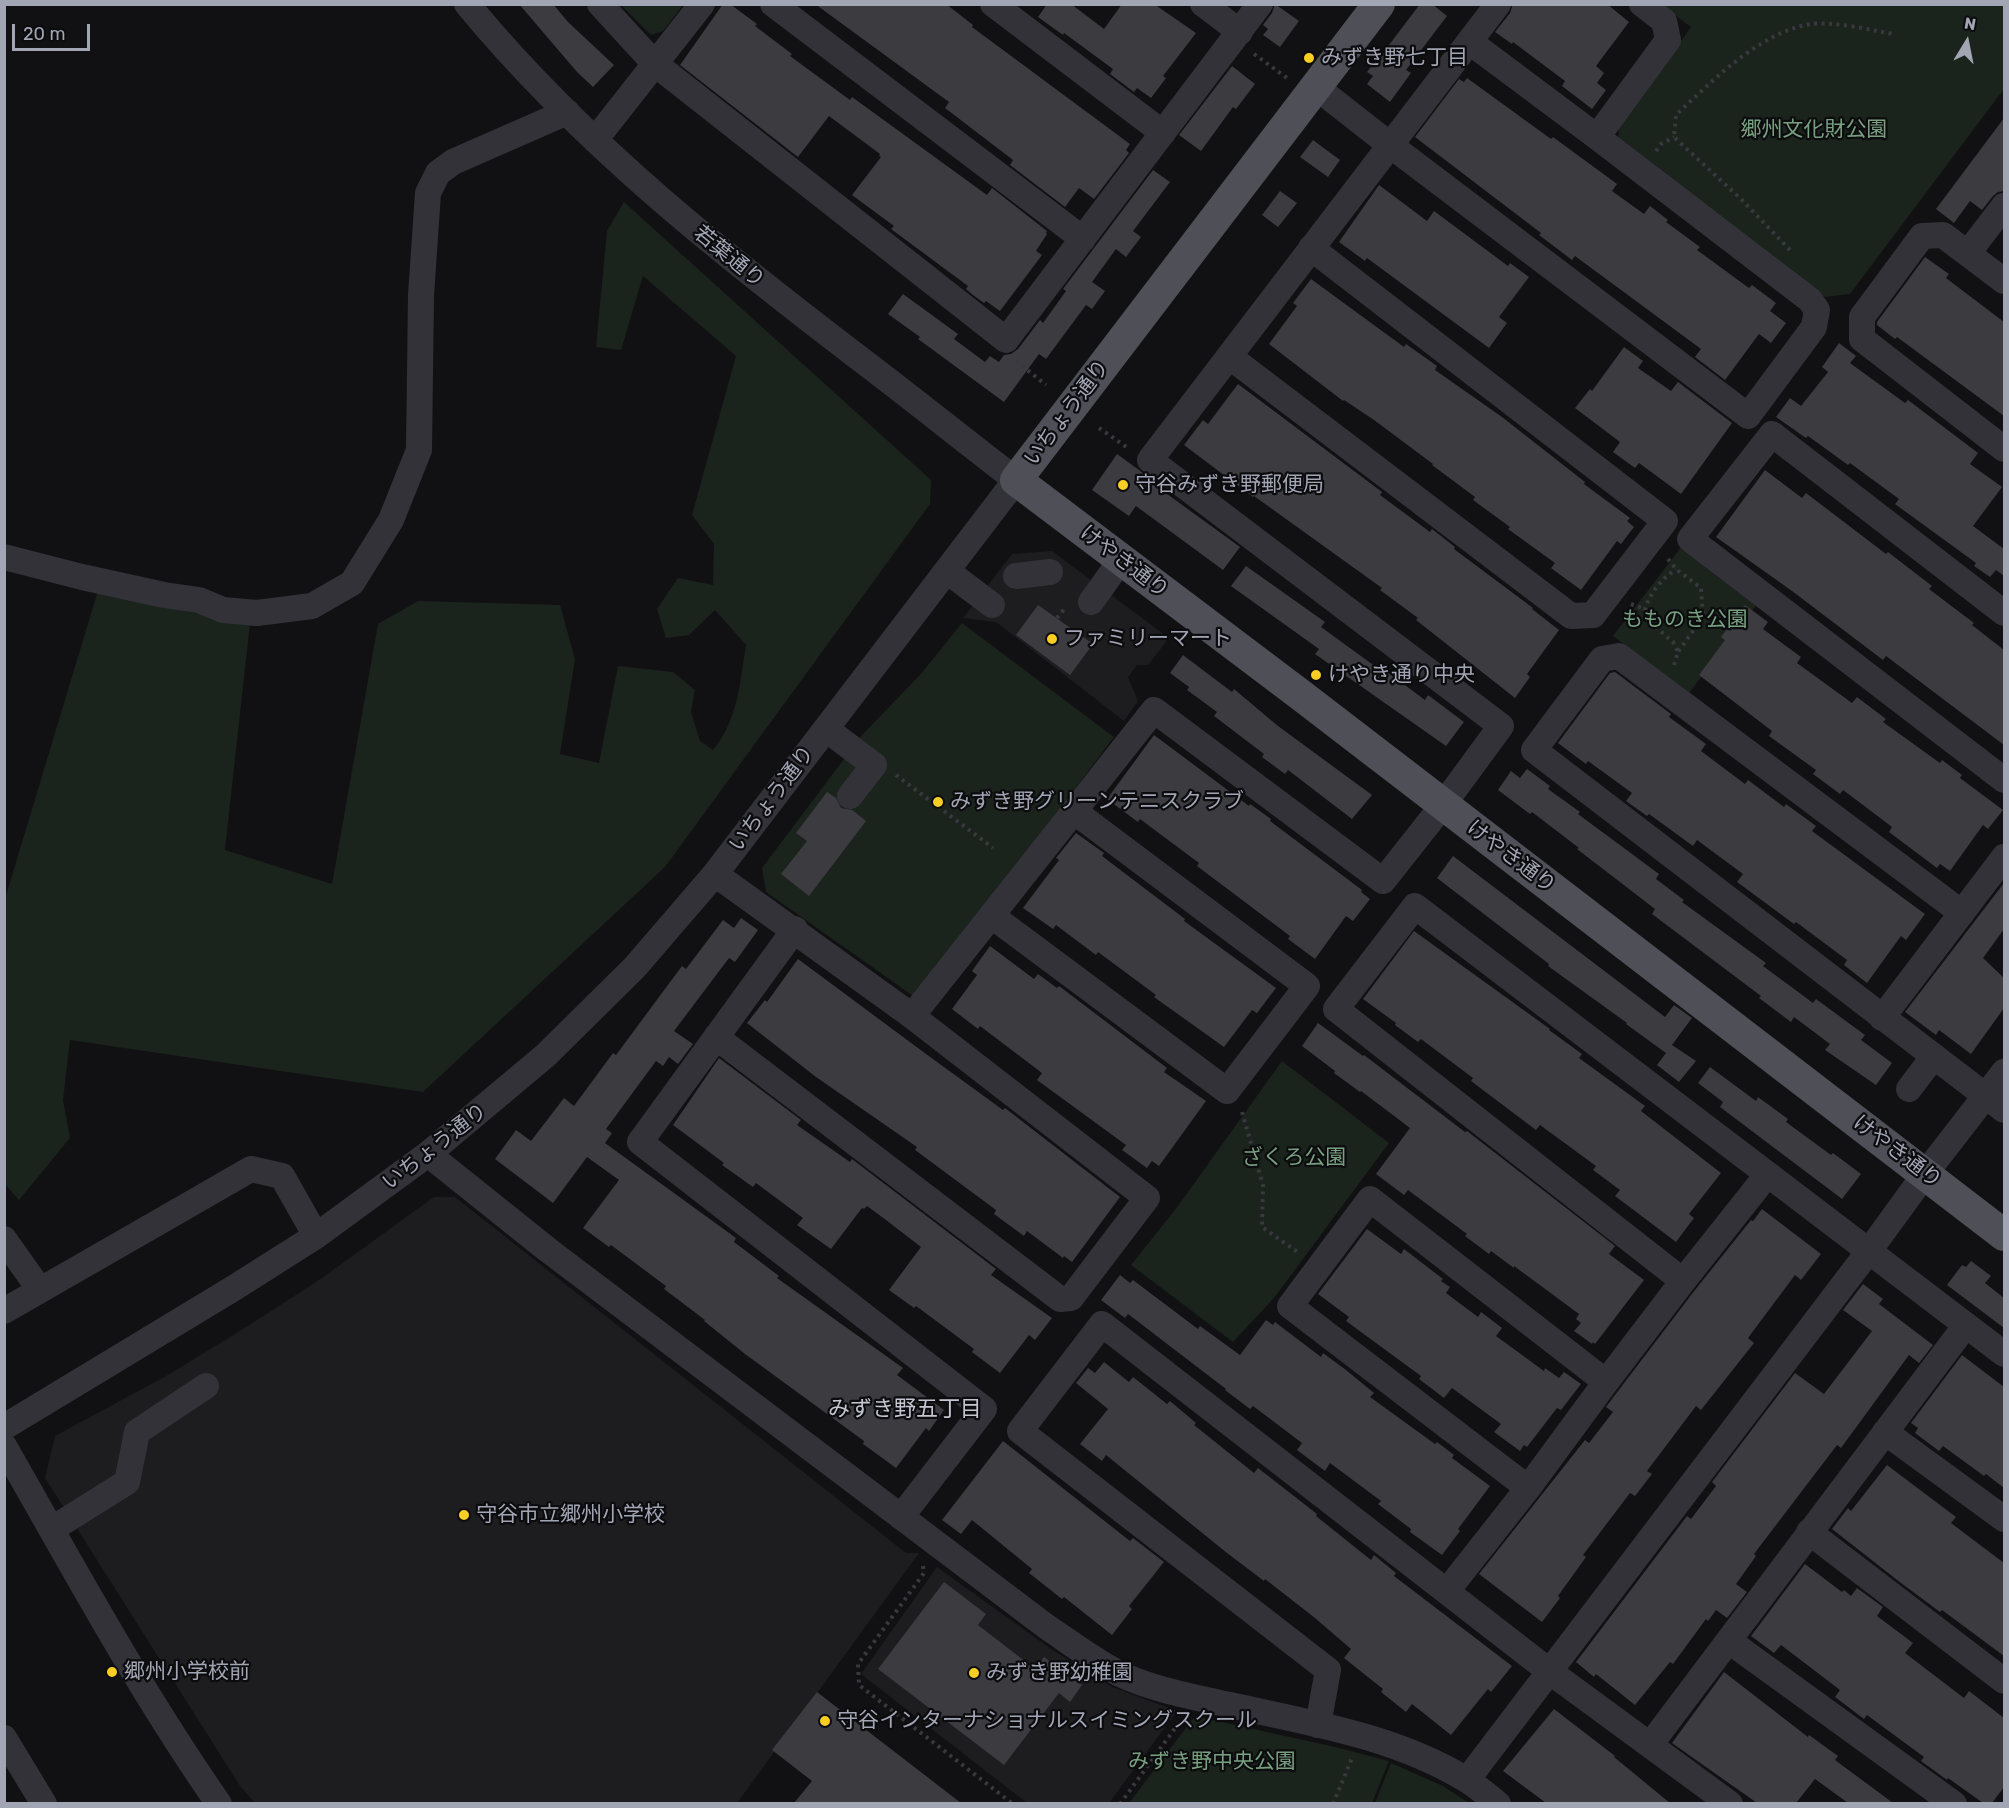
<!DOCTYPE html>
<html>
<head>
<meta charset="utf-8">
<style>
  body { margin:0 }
  #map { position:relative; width:2009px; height:1808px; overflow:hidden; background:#111113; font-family:Rubik,sans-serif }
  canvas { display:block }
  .frame { position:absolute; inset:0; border:6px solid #a2a5b4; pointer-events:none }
  .north { position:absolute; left:1937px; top:12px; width:60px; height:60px; -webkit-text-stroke:4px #0c0c0e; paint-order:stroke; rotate:10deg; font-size:16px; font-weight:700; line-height:24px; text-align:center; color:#a2a5b4 }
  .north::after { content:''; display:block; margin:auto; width:21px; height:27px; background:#a2a5b4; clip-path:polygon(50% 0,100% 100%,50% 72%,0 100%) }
  .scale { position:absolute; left:12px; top:24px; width:78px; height:27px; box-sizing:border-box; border:3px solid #a2a5b4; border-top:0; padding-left:8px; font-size:18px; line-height:21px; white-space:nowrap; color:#a2a5b4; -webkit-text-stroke:4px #0c0c0e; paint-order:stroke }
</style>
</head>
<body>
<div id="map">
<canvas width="2009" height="1808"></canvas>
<div class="frame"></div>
<div class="north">N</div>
<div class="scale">20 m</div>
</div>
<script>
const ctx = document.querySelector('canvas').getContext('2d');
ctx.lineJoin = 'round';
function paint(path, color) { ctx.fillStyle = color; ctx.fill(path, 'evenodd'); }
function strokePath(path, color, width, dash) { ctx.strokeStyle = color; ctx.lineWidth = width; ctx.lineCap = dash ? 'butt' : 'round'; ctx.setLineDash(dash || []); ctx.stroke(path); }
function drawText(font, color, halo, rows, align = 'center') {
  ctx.font = font + ' Rubik,"Noto Sans JP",sans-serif'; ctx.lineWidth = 4.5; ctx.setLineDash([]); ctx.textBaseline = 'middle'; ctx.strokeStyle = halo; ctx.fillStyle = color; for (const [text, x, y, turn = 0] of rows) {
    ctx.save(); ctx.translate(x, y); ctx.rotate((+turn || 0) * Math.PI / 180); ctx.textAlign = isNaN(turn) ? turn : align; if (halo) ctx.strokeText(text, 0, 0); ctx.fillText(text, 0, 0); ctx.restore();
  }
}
const built = new Path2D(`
  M1052,551L1169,638L1148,665H1137L1128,677L1138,701L1124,721L996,622L963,618L1012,554Z
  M434,1197H455L906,1553H919L737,1803H255L240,1786L45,1478L55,1436L166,1376L240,1331L322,1278Z
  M937,1567L1051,1649L1112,1687L1177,1711L1109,1803H1027L861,1674Z`);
const green = new Path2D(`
  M621,5H683L663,31L651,35Z
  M1661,5H2004V89L1850,294L1824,297L1618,141L1619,128L1691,27Z
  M624,202L931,480L930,504L665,867L423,1092L70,1040L63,1100L70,1138L19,1200L4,1183V902L103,574L250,623L225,850L332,884L378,624L418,601L560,605L575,659L560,754L599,763L618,666L673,672L695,690L691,712L700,741L713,750C738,720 740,682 746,645L715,610L689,635L666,638L657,609L678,578L713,585L714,544L692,515L736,356L643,276L621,350L596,347L607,231Z
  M1682,546L1758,603L1689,693L1613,636Z
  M962,623L1114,737L916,998L766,892L762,868L862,735L920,675Z
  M1282,1061L1389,1143L1274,1298L1233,1342L1131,1265L1178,1206Z
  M1195,1716L1335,1747L1389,1761L1372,1803H1129Z
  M1391,1763L1443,1786L1469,1803H1375Z`);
const building = new Path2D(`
  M519,4H553L568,22L614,65L593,87L577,72Z
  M723,4H730L757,24L755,26L792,54L790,56L850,100L852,97L987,195L992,188L1047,231L1046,233L1047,234L1036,251L1042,255L1000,311L986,301L984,303L973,295L966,289L968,286L891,229L894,226L852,195L881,157L879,156L880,154L829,116L798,157L680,65Z
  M815,4H946L973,25L972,27L1130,144L1126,150L1129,153L1094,199L1079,188L1065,207L1010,165L1013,160L945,108L949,102Z
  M1047,4H1071L1104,29L1122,4H1154L1196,33L1163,76L1166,78L1151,98L1137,88L1134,92L1110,74L1113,69L1064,33L1063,35L1038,17Z
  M1275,4L1299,21L1280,47L1263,35L1268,29L1263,25L1272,13Z
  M1420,4H1432L1447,16L1406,70L1411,73L1390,102L1367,84L1373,76L1367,72L1382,52L1383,53Z
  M1513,4H1607L1629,22L1596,66L1604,73L1597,83L1606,90L1592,109L1562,86L1565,81L1513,42L1512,44L1495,32L1510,13Z
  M1232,66L1255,84L1236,109L1233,107L1201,151L1179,135Z
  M1467,78L1551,139L1553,137L1617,184L1612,191L1644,214L1650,206L1668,220L1666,222L1700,247L1697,250L1749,288L1752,285L1776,303L1770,311L1786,323L1771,343L1759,334L1725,380L1695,357L1701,349L1575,256L1572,260L1539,235L1541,233L1415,137L1459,79L1464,82Z
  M2004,118V191L1998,192L1993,196L1982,210L1970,201L1954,223L1936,209Z
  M1313,140L1340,160L1328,177L1300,157Z
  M1153,170L1170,182L1133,231L1141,237L1126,257L1116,249L1092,282L1105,291L1092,309L1086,305L1046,359L1039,354L1004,402L918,339L920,337L888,314L903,294L958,334L954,339L985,362L990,356L999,362L1004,355L1011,354L1018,349L1040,320L1043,323L1066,291L1063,289Z
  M1379,185L1427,221L1434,211L1508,266L1510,263L1529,277L1499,317L1507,323L1489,348L1367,258L1365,261L1339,242Z
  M1280,191L1297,203L1278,227L1262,215Z
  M1925,257L1949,274L1946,278L2004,322V416L1897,337L1895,339L1877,325V322Z
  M1311,279L1404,347L1406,344L1437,366L1435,370L1502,417L1585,482L1584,484L1630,518L1627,521L1634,527L1621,544L1617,541L1581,590L1551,568L1555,563L1508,529L1510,527L1473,500L1475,497L1432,465L1433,464L1374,420L1344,400L1343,401L1269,344L1297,306L1293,303Z
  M1839,343L1856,356L1850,363L1905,403L1908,400L1978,453L1970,464L2002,487L1973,526L2004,549V576L1996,570L1990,577L1974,566L1976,563L1895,504L1899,499L1850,463L1848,465L1808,436L1806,438L1776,417L1790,398L1801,406L1828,372L1822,367Z
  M1624,347L1643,361L1638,368L1671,391L1678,382L1732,423L1681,494L1639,463L1635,468L1613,452L1620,442L1575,408L1590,389L1592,391Z
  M1238,384L1382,492L1380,495L1430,532L1432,529L1455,547L1454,549L1533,608L1532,609L1559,630L1527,674L1530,677L1515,698L1416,620L1418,618L1380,590L1382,588L1254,496L1253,497L1184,445L1203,420L1208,424Z
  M1117,454L1139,470L1153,481L1152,483L1240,547L1223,570L1136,506L1129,516L1092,490Z
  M1765,470L1802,498L1806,493L1886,554L1888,552L1932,586L1929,589L1974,623L1972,625L2004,650V745L1886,656L1883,660L1792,591L1716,537Z
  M1246,566L1325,622L1321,627L1376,667L1378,665L1425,700L1428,695L1464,722L1446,746L1315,654L1319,649L1231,586Z
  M1038,605L1093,644L1070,675L1016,635Z
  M1745,605L1768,622L1763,629L1801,657L1797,663L1852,703L1857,697L1886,719L1883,722L1940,763L1942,760L1962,775L1960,778L2003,810L1988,829L1983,825L1950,871L1940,864L1937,868L1889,832L1892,827L1863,805L1843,790L1840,794L1813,774L1816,770L1769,736L1772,731L1699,675L1725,640L1721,637Z
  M1183,655L1232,692L1234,689L1278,726L1372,795L1352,819L1288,770L1285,774L1262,757L1264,754L1214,716L1217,712L1187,690L1189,687L1170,673Z
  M1615,672L1671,714L1669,717L1706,744L1701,751L1745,784L1748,780L1784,807L1786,804L1816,826L1812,831L1925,914L1906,940L1901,936L1867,983L1844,965L1847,960L1796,922L1794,924L1737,882L1743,874L1697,840L1693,846L1649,814L1647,816L1626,801L1632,793L1588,761L1586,764L1558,743L1610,673Z
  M1154,735L1249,806L1250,804L1271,819L1270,821L1362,890L1361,892L1370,899L1353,921L1346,916L1315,959L1288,939L1290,936L1197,866L1199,863L1140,819L1138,822L1107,799Z
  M1527,769L1550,786L1548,789L1580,812L1578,814L1659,874L1656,879L1684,900L1682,902L1766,963L1763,966L1813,1003L1816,999L1865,1035L1861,1040L1892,1063L1876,1085L1825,1050L1830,1044L1794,1017L1791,1022L1759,998L1761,996L1652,914L1655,909L1577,849L1579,848L1532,812L1530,814L1498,790L1511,771L1520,778Z
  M827,792L836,798L841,808L852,810L866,821L809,896L781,874L807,841L796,833Z
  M1076,833L1104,853L1102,856L1185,919L1184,921L1276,988L1257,1013L1252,1010L1224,1047L1154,997L1156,995L1098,952L1096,955L1056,925L1053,929L1023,908L1059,860L1056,858Z
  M1453,856L1665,1017L1674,1005L1692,1018L1666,1053L1626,1024L1627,1023L1548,966L1549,964L1437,878Z
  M2004,883V929L1983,958L2004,978V1008L1971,1054L1939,1030L1936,1035L1905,1012Z
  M741,918L758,930L735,962L729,958L674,1031L693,1044L678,1064L669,1057L663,1066L656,1061L606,1129L612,1133L605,1143L736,1238L734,1242L779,1276L777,1278L903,1368L897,1375L944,1410L929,1431L926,1428L896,1468L863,1444L864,1441L745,1354L704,1321L705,1320L664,1289L666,1286L611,1245L609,1247L583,1228L619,1180L587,1157L553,1203L495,1159L516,1130L531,1141L564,1098L574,1106L613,1053L616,1055L682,966L686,969L723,920L734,928Z
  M1414,931L1550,1029L1549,1030L1582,1054L1579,1058L1645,1106L1641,1111L1721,1173L1689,1214L1694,1218L1676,1242L1615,1196L1620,1190L1593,1170L1596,1166L1540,1125L1536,1130L1471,1081L1473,1078L1421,1039L1418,1042L1395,1025L1396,1023L1363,999Z
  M990,946L1034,979L1038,974L1057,988L1059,986L1167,1068L1164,1072L1206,1101L1159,1166L1152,1161L1147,1168L1122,1150L1126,1145L1037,1080L1042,1073L980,1026L978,1029L952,1009L977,975L972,971Z
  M798,959L922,1051L1003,1110L1005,1108L1120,1197L1072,1262L1064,1256L1063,1258L1027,1231L1024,1236L994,1214L996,1210L915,1150L917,1147L816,1077L747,1023L765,1000L767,1002Z
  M1318,1023L1363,1056L1364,1055L1465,1132L1467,1131L1615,1246L1609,1254L1644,1280L1595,1344L1593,1342L1592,1344L1574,1331L1581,1323L1576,1319L1579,1314L1514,1266V1268L1491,1251L1489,1254L1465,1236L1467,1234L1408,1190L1404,1195L1376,1174L1410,1128L1361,1091L1360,1092L1334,1073L1335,1071L1302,1046Z
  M1672,1045L1696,1061L1679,1082L1657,1065Z
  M719,1058L801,1120L797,1125L850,1162L852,1159L996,1269L991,1275L1052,1318L1035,1340L1029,1335L1000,1373L972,1352L974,1349L916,1306L914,1308L889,1290L921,1247L886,1220L867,1206L864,1209L862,1208L831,1249L797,1225L803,1218L756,1183L753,1187L722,1165L724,1163L673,1125Z
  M1710,1067L1756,1101L1758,1097L1788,1119L1786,1122L1831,1155L1833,1153L1861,1174L1842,1199L1720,1107L1723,1102L1698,1083Z
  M1762,1209L1821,1254L1801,1280L1795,1275L1748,1338L1754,1343L1701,1410L1696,1406L1647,1471L1652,1474L1635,1496L1630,1493L1583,1555L1586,1557L1558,1596L1560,1598L1542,1622L1479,1574L1585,1440L1589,1443L1613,1412L1606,1407L1618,1391L1695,1290L1751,1220L1753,1221Z
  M1367,1229L1401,1254L1404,1249L1443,1279L1441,1281L1450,1287L1446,1293L1478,1317L1481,1312L1502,1328L1496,1336L1544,1371L1545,1368L1559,1378L1564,1372L1581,1384L1561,1410L1557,1408L1527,1447L1524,1445L1520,1451L1494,1432L1501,1424L1452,1388L1444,1398L1419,1379L1421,1376L1346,1321L1349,1317L1318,1294Z
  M1971,1261L1991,1276L1985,1283L2004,1298V1328L1947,1285L1962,1265L1966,1267Z
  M1120,1275L1130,1283L1133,1280L1198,1329L1200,1326L1240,1355L1266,1320L1273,1325L1275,1322L1321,1357L1323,1353L1346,1370L1374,1393L1370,1397L1435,1444L1437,1442L1454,1455L1452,1458L1490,1486L1458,1529L1460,1531L1442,1555L1410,1532L1411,1529L1378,1504L1381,1501L1330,1463L1325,1471L1297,1450L1302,1443L1253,1406L1250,1409L1225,1390L1226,1389L1128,1314L1125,1318L1101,1300Z
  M1863,1284L1883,1299L1879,1304L1933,1345L1919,1363L1909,1355L1841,1448L1837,1445L1754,1554L1756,1556L1736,1584L1747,1592L1727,1618L1716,1610L1708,1621L1706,1619L1673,1664L1670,1662L1635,1705L1596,1674L1594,1677L1576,1662L1687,1516L1691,1519L1716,1486L1712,1482L1795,1373L1824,1394L1872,1331L1843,1310Z
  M1962,1355L2004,1387V1488L1986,1474L1984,1476L1943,1446L1939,1451L1915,1433L1918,1428L1911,1423Z
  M1104,1362L1129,1382L1133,1377L1167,1404L1170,1401L1196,1423L1194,1425L1254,1473L1258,1468L1317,1514L1316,1516L1371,1560L1374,1555L1396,1573L1394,1576L1512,1666L1491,1692L1488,1689L1451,1735L1412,1704L1406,1712L1381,1692L1383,1689L1344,1658L1351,1649L1315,1618L1265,1579L1264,1581L1227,1553L1106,1455L1102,1461L1080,1444L1108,1409L1076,1383L1088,1368L1095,1373Z
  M1003,1441L1130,1541L1133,1538L1164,1562L1129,1606L1132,1609L1112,1635L1064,1597L1062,1599L1029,1573L1032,1569L972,1520L961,1534L942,1520Z
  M1887,1465L1956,1517L1951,1523L2004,1563V1656L1942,1610L1940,1612L1901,1583L1832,1529L1848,1508L1851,1511Z
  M1805,1564L1842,1592L1844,1590L1851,1596L1857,1588L1883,1607L1877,1616L1913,1643L1905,1653L1964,1698L1969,1691L2004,1718V1787L1992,1803H1983L1948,1778L1947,1780L1921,1761L1924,1757L1867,1715L1864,1719L1835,1697L1840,1690L1781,1645L1774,1653L1751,1636Z
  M944,1582L986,1614L978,1625L1035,1669L1044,1657L1082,1685L1070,1702L1059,1693L1004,1765L878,1669Z
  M1724,1672L1808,1737L1809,1735L1838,1756L1835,1760L1893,1803H1848L1815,1779L1796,1803H1757L1672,1743Z
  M817,1692L961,1803H794L812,1781L772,1750Z
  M1554,1709L1615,1756L1614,1757L1670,1803H1546L1503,1771Z`);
const path = new Path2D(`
  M1254,54L1287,78
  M1656,151L1661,144L1674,137
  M1790,250L1742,200L1674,137L1676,115C1712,81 1760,32 1811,24C1833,21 1871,30 1893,34
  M1016,361L1046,385
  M1099,428L1128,448
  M1668,559L1676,569L1701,588L1703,617L1678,652
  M1631,604L1645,609
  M1057,618L1066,607
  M1674,665L1678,652L1673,642L1652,624L1645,609C1651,591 1661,580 1676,569
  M896,775L993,848
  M1242,1112L1263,1185L1262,1227L1299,1253
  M923,1566L924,1573L858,1664L859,1685L1013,1804
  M1120,1804L1181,1720
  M1333,1804L1352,1758`);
const minor = new Path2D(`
  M600,4L654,63L1006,340L1260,4
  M773,4L1083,239
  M993,4L1163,133
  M1203,4L1240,32
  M1316,87L1390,145L1748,416L1814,327L1817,310L1810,300L1597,137L1470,42
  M1597,137L1668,40L1664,21L1642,4
  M595,140L702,4
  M1968,253L2004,206
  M2004,281L1943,235L1922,236L1862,317V339L2004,449
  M1230,357L1571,616L1593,615L1665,521L1311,248
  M4,557L82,577L164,595L199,600L223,610L257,613L312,606L352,583L391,520L419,450L421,295L428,193L438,173L453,162L567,112
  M947,571L992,605
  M1016,576L1050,572
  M1091,602L1121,560
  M2004,613L1772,434L1690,539L2004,780
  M826,729L874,765L850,796
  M715,874L912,1016L1147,1198L1071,1298L1060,1299L716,1037
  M1962,913L1619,656L1602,659L1534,750L2004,1110
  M992,916L1227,1091L1307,986L1075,812
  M795,929L640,1142L984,1409L901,1517
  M912,1016L1154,710L1383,881L1443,805L1501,726L1150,460L1498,4
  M1882,1018L2004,857
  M1909,1089L1934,1056
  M428,1154L548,1250L1047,1627C1071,1643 1094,1661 1120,1674C1154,1690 1194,1697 1230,1705C1310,1723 1394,1736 1465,1779C1477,1786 1487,1795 1498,1804
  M4,1239L40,1290
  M1683,1281L1336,1009L1415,906L2004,1354
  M4,1311L251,1169L282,1176L316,1236
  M4,1427L234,1288L316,1236L428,1154L546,1055L635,967L715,874L1016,480C969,444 923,407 876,371C730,260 585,147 467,4
  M1885,1432L2004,1519
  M4,1446C73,1567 139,1689 219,1804
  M1528,1488L1290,1306L1370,1199L1606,1382
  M52,1529L127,1482L137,1432L206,1386
  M1809,1532L2004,1681
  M1447,1591L1528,1488L1606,1382L1683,1281L1767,1175
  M1729,1641L1954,1804
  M1318,1725L1328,1670L1020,1431L1102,1324L1549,1671L1730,1804
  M4,1738L44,1804
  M1650,1745L1966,1325
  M1467,1780L1869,1251L1925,1174L2004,1072`);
const major = new Path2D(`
  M1379,4L1016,480L1302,696L2004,1235`);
const markers = [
  [1309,58,6,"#f8cd24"],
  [1123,485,6,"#f8cd24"],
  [1052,639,6,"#f8cd24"],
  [1316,675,6,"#f8cd24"],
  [938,802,6,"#f8cd24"],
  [464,1515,6,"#f8cd24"],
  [112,1672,6,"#f8cd24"],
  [974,1673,6,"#f8cd24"],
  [825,1721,6,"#f8cd24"]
];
const poiNames = [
  ["みずき野七丁目",1321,58],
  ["守谷みずき野郵便局",1135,485],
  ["ファミリーマート",1064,639],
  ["けやき通り中央",1328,675],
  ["みずき野グリーンテニスクラブ",950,802],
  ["守谷市立郷州小学校",476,1515],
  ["郷州小学校前",124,1672],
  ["みずき野幼稚園",986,1673],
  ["守谷インターナショナルスイミングスクール",837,1721]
];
const parkNames = [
  ["郷州文化財公園",1814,130],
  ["もものき公園",1685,620],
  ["ざくろ公園",1294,1158],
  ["みずき野中央公園",1212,1762]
];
const streetNames = [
  ["若葉通り",729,257,39],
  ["いちょう通り",1067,413,-53],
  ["けやき通り",1124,562,37],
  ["いちょう通り",772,799,-53],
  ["けやき通り",1511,857,37],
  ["いちょう通り",435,1147,-38],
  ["けやき通り",1897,1152,37]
];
const neighbourhoodNames = [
  ["みずき野五丁目",905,1410]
];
paint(built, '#1d1d20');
paint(green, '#1b231d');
paint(building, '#3b3b40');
strokePath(path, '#38393f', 4, [3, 4.5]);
strokePath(minor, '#323238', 26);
strokePath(major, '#4e4f57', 32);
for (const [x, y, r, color] of markers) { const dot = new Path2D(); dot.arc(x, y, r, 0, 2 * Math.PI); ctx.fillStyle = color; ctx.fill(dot); strokePath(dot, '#0c0c0e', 2); }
drawText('21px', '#a2a5b4', '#0c0c0e', poiNames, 'left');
drawText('21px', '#78a080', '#0c0c0e', parkNames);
drawText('21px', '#a2a5b4', '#0c0c0e', streetNames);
drawText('22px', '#c3c5d0', '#0c0c0e', neighbourhoodNames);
</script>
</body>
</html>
